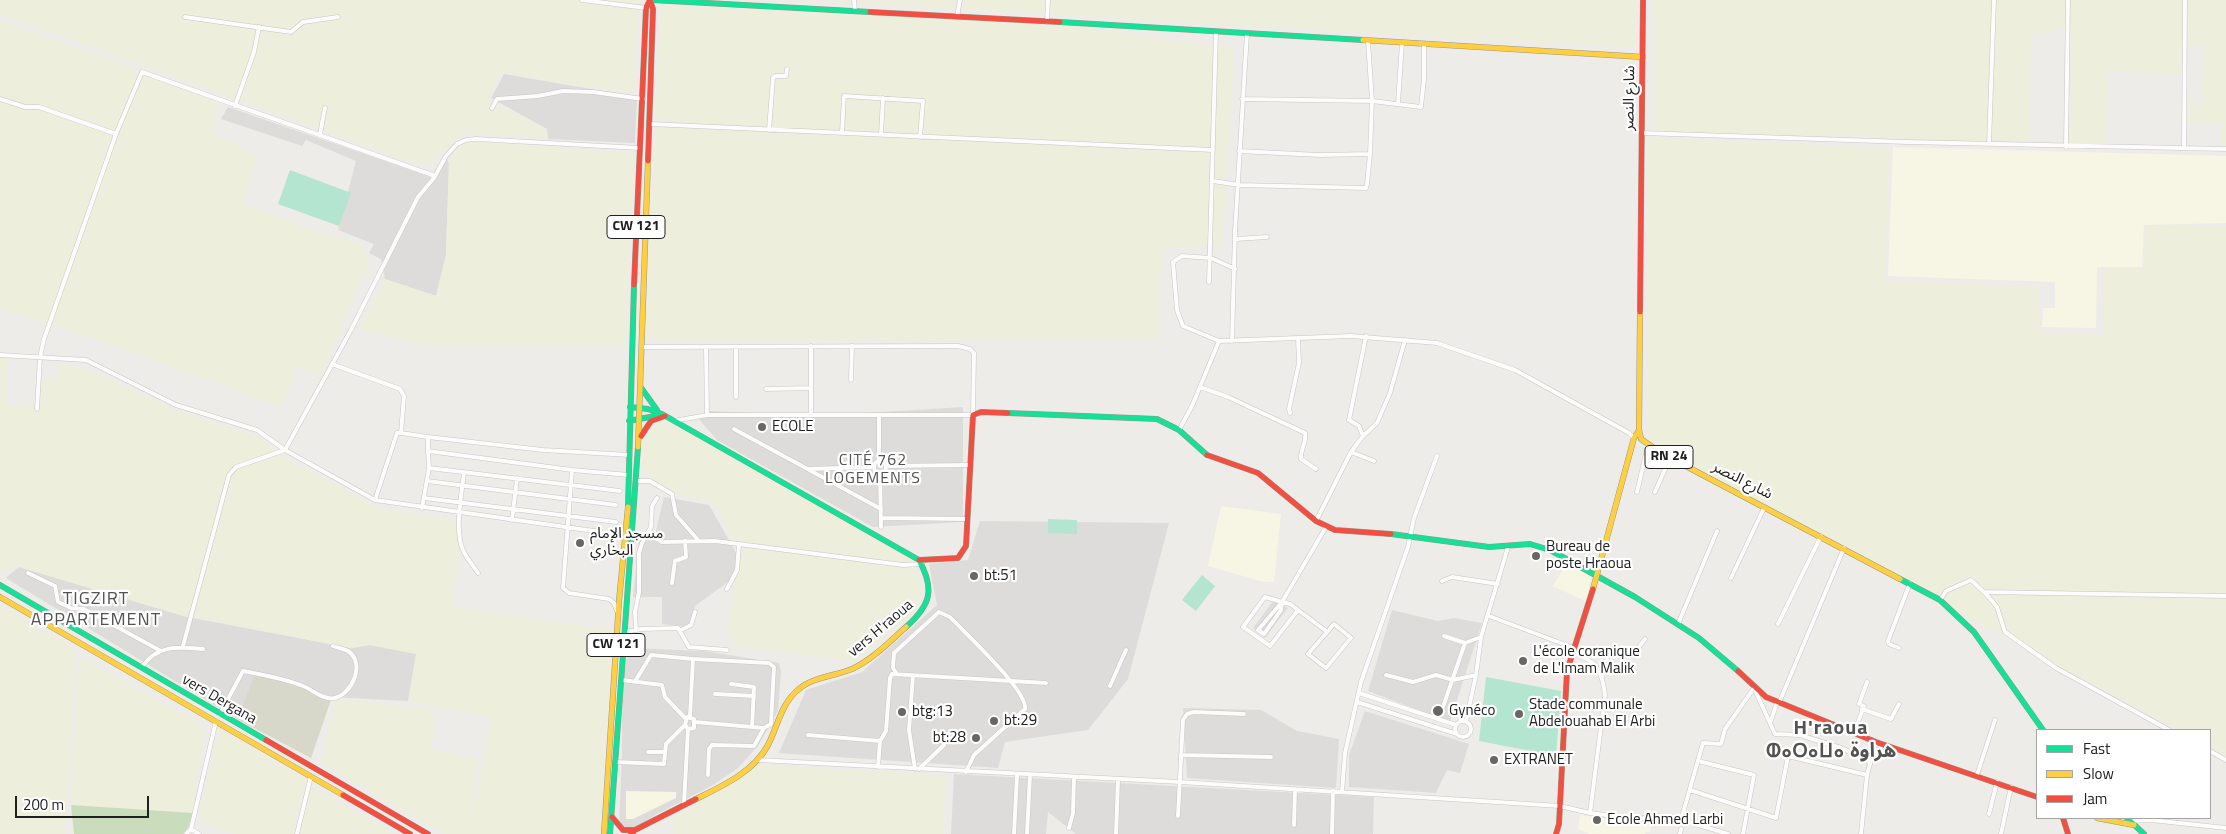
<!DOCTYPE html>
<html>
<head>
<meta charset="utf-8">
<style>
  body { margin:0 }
  #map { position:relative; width:2226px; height:834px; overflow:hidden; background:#eeece8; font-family:"Titillium Web",sans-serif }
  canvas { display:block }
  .legend { position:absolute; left:2036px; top:729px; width:175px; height:90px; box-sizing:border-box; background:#fff; border:1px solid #a6a6a6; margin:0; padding:6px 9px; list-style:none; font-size:15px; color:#202020 }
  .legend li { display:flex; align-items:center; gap:10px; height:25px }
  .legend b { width:25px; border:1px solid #a6a6a6 }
  .scale { position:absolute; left:15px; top:796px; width:134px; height:22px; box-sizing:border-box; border:2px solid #202020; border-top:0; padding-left:6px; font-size:15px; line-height:18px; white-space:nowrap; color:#202020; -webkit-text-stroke:4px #fff; paint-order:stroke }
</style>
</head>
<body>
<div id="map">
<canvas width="2226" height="834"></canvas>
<ul class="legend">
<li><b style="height:6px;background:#16e098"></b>Fast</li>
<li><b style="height:6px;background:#ffcf43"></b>Slow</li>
<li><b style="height:6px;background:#f24e42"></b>Jam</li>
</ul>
<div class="scale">200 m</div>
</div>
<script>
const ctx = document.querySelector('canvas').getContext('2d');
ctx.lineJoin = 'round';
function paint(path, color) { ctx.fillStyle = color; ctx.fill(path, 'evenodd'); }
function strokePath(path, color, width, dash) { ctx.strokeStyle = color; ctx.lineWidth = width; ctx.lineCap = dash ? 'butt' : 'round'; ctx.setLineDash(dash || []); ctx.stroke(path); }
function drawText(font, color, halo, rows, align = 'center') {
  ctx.font = font + ' "Titillium Web","Noto Sans Arabic","Noto Sans Tifinagh",sans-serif'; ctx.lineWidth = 4.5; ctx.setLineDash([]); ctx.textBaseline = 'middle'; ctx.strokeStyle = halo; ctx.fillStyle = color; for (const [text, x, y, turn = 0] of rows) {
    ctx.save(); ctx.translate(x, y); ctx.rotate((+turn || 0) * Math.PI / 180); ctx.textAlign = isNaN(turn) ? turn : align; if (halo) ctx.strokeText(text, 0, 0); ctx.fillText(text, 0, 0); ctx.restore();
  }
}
const residential = new Path2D(`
  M504,74L637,97L635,143L548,139L547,129L491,98Z
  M228,107L434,178L446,156L449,164L446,255L436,296L385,279L381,259L369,253L374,244L338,230L356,161L306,140L302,146L221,119Z
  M963,407V522L873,527L717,440L698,418L706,411L819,416Z
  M664,497L709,505L738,556L732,579L695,606L689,627L662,624V597H633L639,538L655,535Z
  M980,521L1169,523L1128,679L1088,730L1005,742L998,768L779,753L806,690L862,672L937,605L929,564L968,560Z
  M19,567L187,617L351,648L370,645L417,654L408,701L332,697L255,675L237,719L6,578Z
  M1392,610L1438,621L1454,618L1482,623L1450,722L1368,691Z
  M629,648L704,651L779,663L781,671L778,711L758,746L738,768L713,785L657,814L632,830L619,827L622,755V677Z
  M1183,708L1261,710L1297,731L1339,739L1336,788L1187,778Z
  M1365,711L1469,744L1460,773L1447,770L1436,793L1349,787V755Z
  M954,774L1374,797L1373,834H1076L1048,812L1046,834H951Z`);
const education = new Path2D(`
  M1893,147L2226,156V223L2144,225L2142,267H2097L2096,328L2042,327L2043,308H2055V282L1888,276Z
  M1221,506L1281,514L1274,582H1264L1208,566Z
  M1567,563L1591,574L1587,602L1553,586Z
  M626,791L676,792V798L633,819H626Z
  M1580,815L1651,825L1650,832H1646L1645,834H1589L1578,829Z`);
const construction = new Path2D(`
  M255,674L332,697L311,758L237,719Z`);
const farmland = new Path2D(`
  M0,0H639L634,89L623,93L501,72L488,100L547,129L548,139L465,132L430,163L417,164L0,14Z
  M818,0H1635L1634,48L1250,26Z
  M1654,0H2226V149H2221L2222,124L2184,123V105L2202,104L2203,46H2185V75L2107,71L2106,147H2066L2068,26L2046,34L2031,32L2029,145L1655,134Z
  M661,5L1068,26L1234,48L1223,245L1167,248L1161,263L1160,340H645Z
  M0,20L132,68L219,103L214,133L258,156L243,203L319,233L361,243L369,262L321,375L297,365L282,407L48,322L0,310Z
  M1647,138L1889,148L1885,281L2039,287V333L2103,335L2105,268H2144L2145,226H2226V756L2210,747V730H2178L1648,445Z
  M473,141L635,153L625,345L425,346L359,329L385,279L436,296L446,255L449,159L458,147Z
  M0,358H8L7,405L34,406L39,378L56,380L58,363L94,372L184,414L255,435L287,459L383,510L456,520L461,556L451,606L612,630L599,834H469L491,717L408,701L416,654L370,645L351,648L199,618L189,608L187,617L19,567L0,571Z
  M646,410L907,556L923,586L918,608L855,661L735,646L727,628L742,548L730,537L717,504L697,497L672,494L650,479L642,467Z
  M0,606L76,649L65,834H0Z
  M79,657L204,726L193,813L71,805Z
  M336,699L436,710L431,749L478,760L469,834H444L320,762Z
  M219,729L305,780L294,834H233L198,820Z
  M760,765L946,775L943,834H673L674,818Z
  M310,786L394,834H301Z`);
const forest = new Path2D(`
  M71,805L193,813L188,828L183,834H74Z`);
const pitch = new Path2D(`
  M290,170L351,193L339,226L278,204Z
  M1048,519L1077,520V534L1048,533Z
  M1202,575L1215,586L1196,611L1182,600Z
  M1486,677L1561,691L1556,756L1479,741Z`);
const parking = new Path2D(`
  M1273,601L1288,608L1265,638L1253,628Z
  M661,678L673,679L672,695H660Z
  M713,689L732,690V699H712Z`);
const street = new Path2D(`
  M582,0L646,8
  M854,0L855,11
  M185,17L291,32L303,22L338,17
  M957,17L960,0
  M1047,22L1048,0
  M0,99L25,107H39L116,134
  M1242,99L1372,101L1368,41
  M1398,103L1402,43
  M235,106L254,52L259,27
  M492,108L497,99L538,96L563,91L593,92L643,99
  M651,124L1213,150
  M769,130L773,78L775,76H786L787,69
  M842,133L844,96L923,101L920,137
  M1642,133L1907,142L2226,149
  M320,134L325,108
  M881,135L883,98
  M1989,144L1994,0
  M2066,147L2068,0
  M2184,148L2185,0
  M1370,154L1372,101L1421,107L1424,79V45
  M1213,181L1239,185L1366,188L1367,184L1370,154L1319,155L1239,151
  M1236,239L1267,237
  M1235,269L1211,258L1182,256L1173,262L1177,310L1183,326L1219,341L1351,336L1437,343L1515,370L1629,433L1634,438
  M1209,282L1216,31
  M1232,341L1235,231L1247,33
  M641,347L958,346L970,349L974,353L973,415H707L674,421
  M706,347L707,415
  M736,347V397
  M0,355L86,360L176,405L257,430L285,450L375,500L601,532
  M332,364L400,389L404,396L401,433L428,437
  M851,380L852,346
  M1200,387L1228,397L1305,433C1307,442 1300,450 1301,459L1316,469
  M766,389L811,388
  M37,409L40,357L44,339L116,134L142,72L435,176
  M1290,413L1289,409L1299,363L1298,338
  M811,415V346
  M734,429L881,509
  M1179,430L1192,406L1219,341
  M1363,436L1359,426L1349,420L1366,336
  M1351,452L1374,461
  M879,461V415
  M874 467a6 6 0 1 1 12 0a6 6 0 1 1-12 0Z
  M886,466L970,465
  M429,468L620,491
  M808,469L874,467
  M572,470L563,588L569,593L609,599L614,603L617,611
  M464,472C462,493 454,530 463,550C466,558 473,565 478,573
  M880,473L881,527
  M629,475L572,470L428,451V437L543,450L630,455
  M427,481L616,505
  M636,481H650L672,494L676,515L699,541
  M1637,492L1648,445
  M1655,492L1670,458
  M424,498L616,522
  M375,500L397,433H401
  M422,508L429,468L428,451
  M881,518L967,519
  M512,520L517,478
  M1316,521L1351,452L1363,436L1377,423L1390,393L1405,340
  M648,533L662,542L715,541L903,565L922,564
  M28,573L55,586L58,602L71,608L84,609L161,651
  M1731,578L1764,508
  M1442,581L1452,577L1498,584
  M672,583L675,561L686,557L685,541
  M727,589L737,570L739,545
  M1984,592L2226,596
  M1940,600L1946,591L1971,580L1987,595L1997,607L2005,632L2056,668L2169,730
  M1282,602L1281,610L1264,634L1258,630L1282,602L1290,604L1298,610
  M1489,616L1574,648
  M1334,624L1351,638L1326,668L1308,654Z
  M1678,624L1717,531
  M1778,624L1821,536
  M636,630L635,612L639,592V553L642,543L651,527L652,506L657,498
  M681,630L691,625L695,612
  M1326,631L1298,610L1270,646L1243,627L1265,597L1282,602L1326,527
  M625,632L641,629L678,628L689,647L727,650
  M1444,636L1465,643
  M183,646L229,475L236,467L285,450L351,330L418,197L434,178L446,156L457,144L466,140L476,139L639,148
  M1899,648L1889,644L1888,641L1910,583
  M1573,653C1597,661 1602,670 1605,695L1590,813
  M142,667C158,644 179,647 203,649
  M897,674L893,668L894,653L939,612L950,617C965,633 1028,691 1025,709L974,755L966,772
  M913,675L909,730L915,769
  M1386,675L1413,682L1436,675L1453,680L1476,675L1481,637L1508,547
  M1602,677L1610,649L1633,655L1645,639
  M622,680L662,685L665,697L686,719
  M636,680L651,655L693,659
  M731,684L754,687L752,727
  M1110,686L1126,650
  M1754,688L1775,734L1800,735L1844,749L1869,762
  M1359,693L1456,725
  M715,694L754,696
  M1357,702L1457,734
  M1779,703L1844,548
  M1443,707L1465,643L1481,637
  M1862,709L1891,719L1899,704
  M220,714L243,671C259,674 289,680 303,686C313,690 325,701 335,698C352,694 366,663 348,651C344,649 338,648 333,646
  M690,716L693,659L769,663L774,667L771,724L764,728L695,722
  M1455 729a8 8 0 1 1 16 0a8 8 0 1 1-16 0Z
  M1466,721L1476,675
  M1770,723L1777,703
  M1854,733L1864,706L1859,704L1867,682
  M808,735L880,741
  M2210,751L2226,760
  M648,752H665
  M1181,755L1271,757
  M758,760L1180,782L1560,806L1590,813L1638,819L1656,816L1672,817L1728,834
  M1698,761L1754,775L1743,834
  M615,762L664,764L666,744L685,725L687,717L694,719V728L688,729L685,725
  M878,767L880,741L886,731L890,678L892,674L1046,683
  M919,769L944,745
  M708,775L709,749L712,745L754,746L764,728
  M1977,775L1995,720
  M1690,790L1776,818L1788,756L1867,775
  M1342,792L1345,753L1361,682L1408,547L1414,518L1437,456
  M684,804L688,729
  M1989,814L1997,782
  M1178,816L1183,720L1187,714L1194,712L1244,714
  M1681,820L1703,743L1721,744L1725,729L1754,688
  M2131,821L2151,820L2226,828
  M1294,825L1295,789
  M1069,828L1073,813L1074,777
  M191,829L216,721
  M186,834L191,829L199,834
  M297,834L311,776
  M1014,834L1017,775
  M1027,834L1030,775
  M1116,834L1118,780
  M1332,834L1333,791
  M1680,834L1681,829
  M1861,834L1867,775L1876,742
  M2001,834L2011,787`);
const fast = new Path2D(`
  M652,0L870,12
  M1060,22L1363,40
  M642,389L657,410
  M630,407L648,409L662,414L919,560C935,589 931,605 906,627
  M1008,413L1157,419L1179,430L1207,455
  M629,421L660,415
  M628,507L634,285
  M1391,534L1489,547L1530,544L1550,550L1635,597L1699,638L1738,671
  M1900,579L1940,600L1974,632L2043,730
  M0,585L266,740
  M2127,818L2144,834
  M610,834L638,447`);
const slow = new Path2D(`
  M1363,40L1643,57
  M1640,312L1639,430L1641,439L1661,453L1900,579
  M638,447L648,161
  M1593,589L1634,438L1639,430
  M0,597L343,795
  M696,799C722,786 754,772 768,745C778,726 781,703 799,689C813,677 835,676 852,669C872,660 889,642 906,627
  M2097,818L2134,825
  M604,834L619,601L628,507`);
const jam = new Path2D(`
  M870,12L1060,22
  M648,161L653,9L650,0
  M634,285L646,8L650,0
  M1640,312L1643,0
  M641,436L651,421L665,416
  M1207,455L1258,473L1316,521L1335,530L1391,534
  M919,560L958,558L966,546L973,415L981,412L1008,413
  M1738,671L1766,697L1876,742L2037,797
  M266,740L428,834
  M343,795L410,834
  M612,817L623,830H635L631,834
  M2063,818L2068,834
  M635,830L696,799
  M1556,834L1559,824L1567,671L1593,589`);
const markers = [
  [762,427,5,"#686766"],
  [580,543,5,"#686766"],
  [1536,556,5,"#686766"],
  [974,576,5,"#686766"],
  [1523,661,5,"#686766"],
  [1438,711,6,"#686766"],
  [902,712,5,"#686766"],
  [1519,714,5,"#686766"],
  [994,721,5,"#686766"],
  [976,738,5,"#686766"],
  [1494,760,5,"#686766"],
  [1597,820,5,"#686766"]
];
const shields = [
  [636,227,58],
  [1669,457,48],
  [616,645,58]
];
const shieldNames = [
  ["CW 121",636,227],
  ["RN 24",1669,457],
  ["CW 121",616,645]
];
const streetNames = [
  ["شارع النصر",1630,98,-89],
  ["شارع النصر",1742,481,27],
  ["vers H'raoua",881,629,-40],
  ["vers Dergana",219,700,30]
];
const poiNames = [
  ["ECOLE",772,427],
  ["مسجد الإمام",590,534],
  ["البخاري",590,551],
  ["Bureau de",1546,547],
  ["poste Hraoua",1546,564],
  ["bt:51",984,576],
  ["L'école coranique",1533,652],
  ["de L'Imam Malik",1533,669],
  ["Stade communale",1529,705],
  ["Abdelouahab El Arbi",1529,722],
  ["Gynéco",1449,711],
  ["btg:13",912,712],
  ["bt:29",1004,721],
  ["bt:28",966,738,"right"],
  ["EXTRANET",1504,760],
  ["Ecole Ahmed Larbi",1607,820]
];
const neighbourhoodNames = [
  ["CITÉ 762",873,461],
  ["LOGEMENTS",873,479]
];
const quarterNames = [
  ["TIGZIRT",96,600],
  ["APPARTEMENT",96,621]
];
const districtNames = [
  ["H'raoua",1831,729],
  ["ⵀⴰⵔⴰⵡⴰ هراوة",1831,752]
];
paint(residential, '#dddcda');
paint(education, '#f7f6e4');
paint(construction, '#d7d7ca');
paint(farmland, '#edeedb');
paint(forest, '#c9ddbd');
paint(pitch, '#b3e5d0');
paint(parking, '#dedddc');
strokePath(street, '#c7c6c4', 5);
strokePath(fast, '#979880', 6);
strokePath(slow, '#979880', 6);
strokePath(jam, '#979880', 6);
strokePath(street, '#fcfcfc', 4);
strokePath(fast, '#16e098', 5);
strokePath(slow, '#ffcf43', 5);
strokePath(jam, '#f24e42', 5);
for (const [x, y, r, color] of markers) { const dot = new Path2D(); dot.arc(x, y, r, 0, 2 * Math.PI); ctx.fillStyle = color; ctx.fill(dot); strokePath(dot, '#fff', 2); }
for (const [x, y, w] of shields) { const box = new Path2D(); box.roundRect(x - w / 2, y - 11.5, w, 23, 4); ctx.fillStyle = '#fff'; ctx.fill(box); strokePath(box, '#202020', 1); }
drawText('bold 14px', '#202020', null, shieldNames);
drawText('15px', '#202020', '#fff', streetNames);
drawText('15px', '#202020', '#fff', poiNames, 'left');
ctx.letterSpacing = '1px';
drawText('16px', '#535353', '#fff', neighbourhoodNames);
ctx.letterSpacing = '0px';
ctx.letterSpacing = '1px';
drawText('18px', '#535353', '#fff', quarterNames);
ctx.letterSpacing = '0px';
ctx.letterSpacing = '1px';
drawText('bold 20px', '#535353', '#fff', districtNames);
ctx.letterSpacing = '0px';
</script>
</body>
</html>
